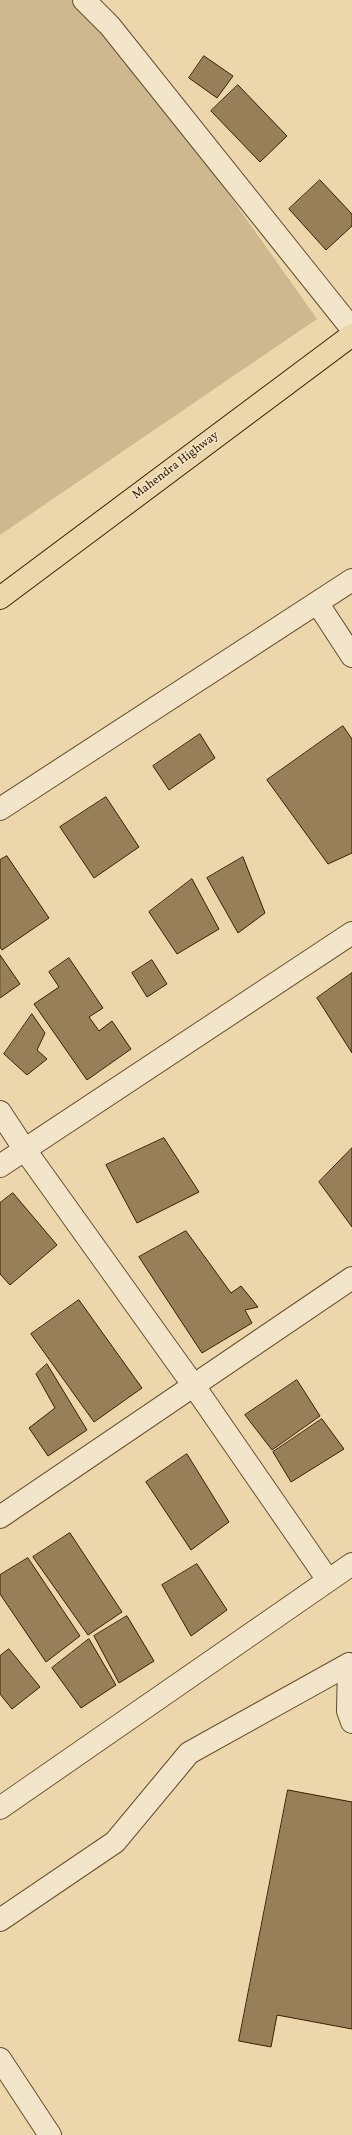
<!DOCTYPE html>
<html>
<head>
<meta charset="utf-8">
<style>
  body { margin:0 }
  canvas { display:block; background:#ecd7ac }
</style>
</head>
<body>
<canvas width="352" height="2135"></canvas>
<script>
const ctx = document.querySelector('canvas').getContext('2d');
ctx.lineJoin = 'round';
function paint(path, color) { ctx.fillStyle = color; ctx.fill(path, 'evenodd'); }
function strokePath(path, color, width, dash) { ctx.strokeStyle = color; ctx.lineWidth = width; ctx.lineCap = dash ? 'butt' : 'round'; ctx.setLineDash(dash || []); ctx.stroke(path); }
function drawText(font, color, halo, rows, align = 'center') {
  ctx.font = font + ' Vollkorn,serif'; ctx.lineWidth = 3; ctx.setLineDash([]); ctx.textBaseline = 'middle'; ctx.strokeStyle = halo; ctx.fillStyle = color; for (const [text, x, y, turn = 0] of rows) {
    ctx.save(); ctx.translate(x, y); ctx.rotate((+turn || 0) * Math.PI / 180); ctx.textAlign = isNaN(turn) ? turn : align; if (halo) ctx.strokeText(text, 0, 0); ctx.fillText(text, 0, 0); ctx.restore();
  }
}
const green = new Path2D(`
  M0,0H84L110,26L317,319L0,535Z`);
const building = new Path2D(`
  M204,56L233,76L217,98L189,78Z
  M238,85L287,136L260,162L211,111Z
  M320,180L352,214V226L326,250L289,209Z
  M343,726L352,739V853L328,864L267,780Z
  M200,734L215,758L169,790L153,766Z
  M106,797L139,847L94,878L60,827Z
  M7,856L49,918L2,950L0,947V860Z
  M243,857L265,913L238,933L207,878Z
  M192,879L219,929L177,954L149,912Z
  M0,955L20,984L0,998Z
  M69,958L103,1008L89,1017L99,1031L112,1021L131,1049L87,1080L34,1004L59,987L49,972Z
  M152,960L167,984L147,997L132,973Z
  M352,973V1053L317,998Z
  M32,1014L45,1033L37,1050L47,1059L27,1075L4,1054Z
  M164,1138L199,1192L137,1223L106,1165Z
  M352,1148V1227L319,1182Z
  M13,1193L57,1245L10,1285L0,1274V1203Z
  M186,1231L231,1293L241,1286L258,1307L245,1310L252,1323L202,1353L139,1257Z
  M79,1300L142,1388L94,1422L31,1334Z
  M47,1364L87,1430L48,1456L29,1428L55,1408L36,1374Z
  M297,1380L320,1416L272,1450L245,1415Z
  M322,1419L344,1449L291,1482L273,1452Z
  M187,1454L229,1522L191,1550L146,1482Z
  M70,1533L122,1612L88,1635L33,1557Z
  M28,1558L80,1636L46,1662L0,1594V1575Z
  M197,1564L227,1610L191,1636L162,1585Z
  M127,1616L154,1661L119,1683L94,1636Z
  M89,1639L116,1685L81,1708L52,1668Z
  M9,1649L40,1687L12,1709L0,1694V1656Z
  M288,1790L352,1802V2029L277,2015L271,2047L239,2041Z`);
const minor = new Path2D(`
  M84,0L110,26L352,329
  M318,604L352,656
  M0,809L352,580
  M0,1112L25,1150L194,1386L328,1580
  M0,1166L352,933
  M0,1517L352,1278
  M349,1664L348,1711L352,1722
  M0,1808L352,1564
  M0,1920L115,1842L189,1753L349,1664L352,1665
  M0,2059L50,2135`);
const highway = new Path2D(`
  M0,598L352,335`);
const streetNames = [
  ["Mahendra Highway",176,466,-37]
];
paint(green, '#ceb88f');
paint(building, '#977f5a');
strokePath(building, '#3b2002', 1);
strokePath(minor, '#674e2c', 24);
strokePath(highway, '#3b2002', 24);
strokePath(minor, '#f3e5c9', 22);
strokePath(highway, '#ecd7ac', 22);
drawText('12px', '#3b2002', '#f3e5c9', streetNames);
</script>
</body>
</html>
